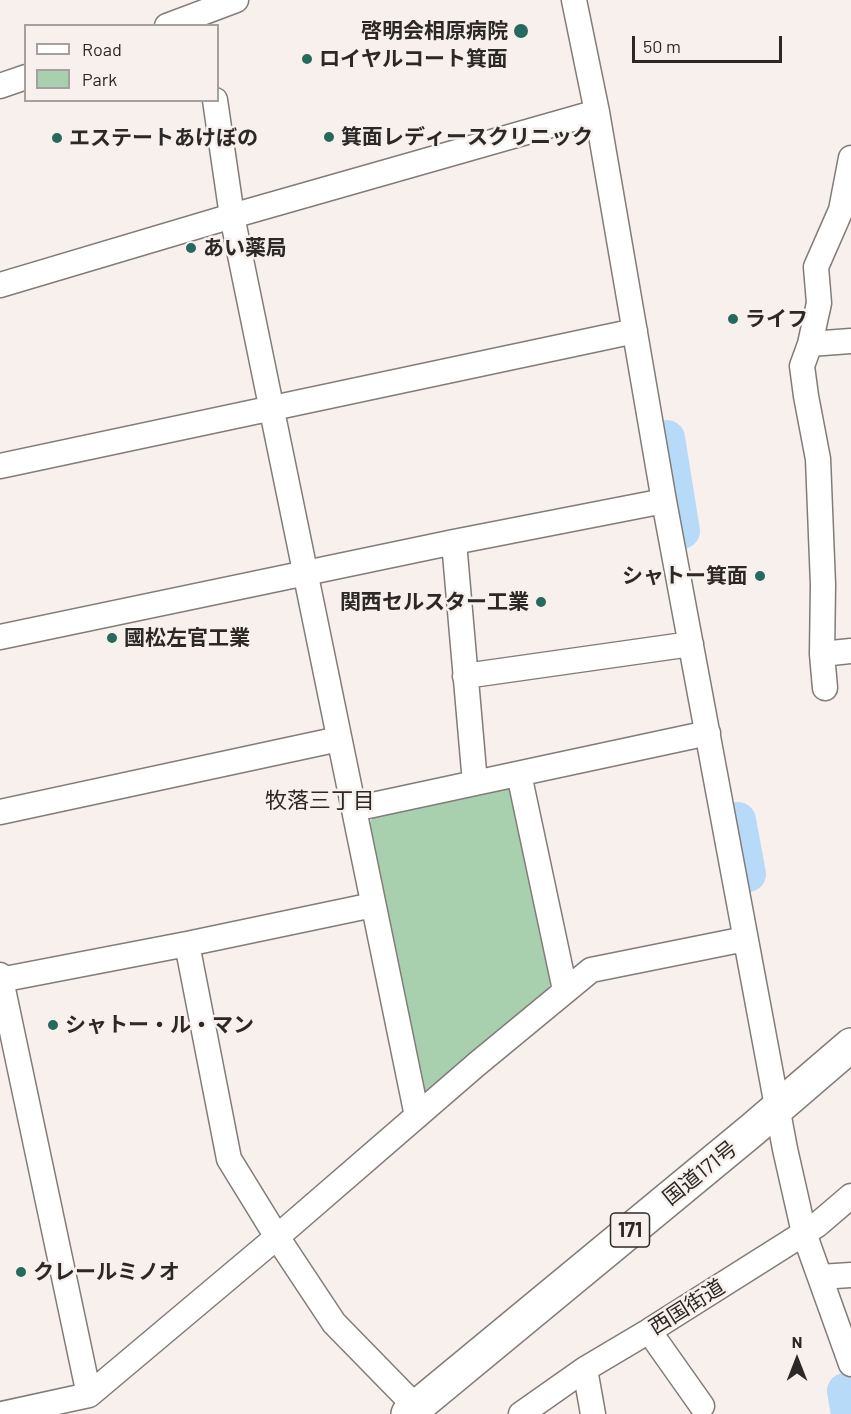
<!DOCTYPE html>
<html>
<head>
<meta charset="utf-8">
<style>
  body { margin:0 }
  #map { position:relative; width:851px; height:1414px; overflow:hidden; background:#f7f0ec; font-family:Barlow,sans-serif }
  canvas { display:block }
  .legend { position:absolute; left:24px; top:24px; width:195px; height:78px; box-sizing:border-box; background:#f7f0ec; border:2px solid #a5a09d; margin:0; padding:8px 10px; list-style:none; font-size:18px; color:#2b2827 }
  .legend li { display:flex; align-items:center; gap:12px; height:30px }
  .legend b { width:30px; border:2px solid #a5a09d }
  .north { position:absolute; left:767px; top:1330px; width:60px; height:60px; -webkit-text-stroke:4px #f7f0ec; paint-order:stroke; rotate:0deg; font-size:16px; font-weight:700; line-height:24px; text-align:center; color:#2b2827 }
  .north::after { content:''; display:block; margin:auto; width:21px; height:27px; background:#2b2827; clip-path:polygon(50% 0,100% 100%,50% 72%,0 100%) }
  .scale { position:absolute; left:632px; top:36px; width:150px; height:27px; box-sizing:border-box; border:3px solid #2b2827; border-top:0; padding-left:8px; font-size:18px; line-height:21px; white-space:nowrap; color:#2b2827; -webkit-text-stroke:4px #f7f0ec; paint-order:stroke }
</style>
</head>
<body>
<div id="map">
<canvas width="851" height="1414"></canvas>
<ul class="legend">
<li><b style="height:8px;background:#fff"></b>Road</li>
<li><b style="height:16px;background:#a8d0ae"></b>Park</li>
</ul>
<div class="north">N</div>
<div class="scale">50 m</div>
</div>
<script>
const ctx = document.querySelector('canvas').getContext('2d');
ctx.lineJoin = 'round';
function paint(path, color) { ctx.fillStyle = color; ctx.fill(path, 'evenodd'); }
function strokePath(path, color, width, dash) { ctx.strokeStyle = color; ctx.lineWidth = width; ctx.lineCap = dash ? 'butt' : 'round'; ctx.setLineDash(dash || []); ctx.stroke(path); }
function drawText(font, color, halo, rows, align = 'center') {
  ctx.font = font + ' Barlow,"Noto Sans JP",sans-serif'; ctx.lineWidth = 5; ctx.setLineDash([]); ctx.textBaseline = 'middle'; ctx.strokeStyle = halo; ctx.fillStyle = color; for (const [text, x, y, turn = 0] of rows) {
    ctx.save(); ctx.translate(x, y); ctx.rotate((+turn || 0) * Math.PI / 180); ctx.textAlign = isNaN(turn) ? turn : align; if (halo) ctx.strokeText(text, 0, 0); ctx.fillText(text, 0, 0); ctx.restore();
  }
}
const green = new Path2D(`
  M508,786L514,793L551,979L547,1000L428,1095L420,1089L369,829L370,822L375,815Z`);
const river = new Path2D(`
  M667,438L682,531
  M738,820L748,874
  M845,1391L849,1414`);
const minor = new Path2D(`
  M574,0L597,112L664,501L785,1149L804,1233L851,1364
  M167,26L236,0
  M0,86L26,77
  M215,100L232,216L417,1116
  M0,285L232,216L597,112
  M810,344L851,341
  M0,466L635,331
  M454,542L475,783
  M0,637L454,542L664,501
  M822,654L851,651
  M465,676L691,644
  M825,688L822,654L823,585L818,459L806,396L802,366L810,344L819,303L816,267L841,210L851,158
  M519,774L565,990
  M354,809L708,733
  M0,812L339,739
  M187,944L229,1159L277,1237L334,1323L416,1407
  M0,975L89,1395
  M0,980L187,944L373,905
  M820,1277L851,1275
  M649,1331L702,1406
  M585,1369L593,1414
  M2,1414L89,1395L277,1237L477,1064L591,970L745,939
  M521,1414L585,1369L649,1331L817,1225L851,1196`);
const highway = new Path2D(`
  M408,1414L752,1130L851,1045`);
const markers = [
  [521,31,8,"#256a5d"],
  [307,59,6,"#256a5d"],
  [329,137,6,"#256a5d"],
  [57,138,6,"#256a5d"],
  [191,248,6,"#256a5d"],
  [733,319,6,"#256a5d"],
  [760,576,6,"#256a5d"],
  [541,602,6,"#256a5d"],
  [112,638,6,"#256a5d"],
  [53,1025,6,"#256a5d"],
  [21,1272,6,"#256a5d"]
];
const shields = [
  [630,1230,39]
];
const shieldNames = [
  ["171",630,1230]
];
const poiNames = [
  ["啓明会相原病院",508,31,"right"],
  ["ロイヤルコート箕面",319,59],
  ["箕面レディースクリニック",341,137],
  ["エステートあけぼの",69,138],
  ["あい薬局",203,248],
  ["ライフ",745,319],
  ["シャトー箕面",748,576,"right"],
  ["関西セルスター工業",529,602,"right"],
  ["國松左官工業",124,638],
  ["シャトー・ル・マン",65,1025],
  ["クレールミノオ",33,1272]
];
const streetNames = [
  ["国道171号",700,1173,-39],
  ["西国街道",687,1307,-32]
];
const neighbourhoodNames = [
  ["牧落三丁目",320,801]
];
paint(green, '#a8d0ae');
strokePath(river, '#b8daf9', 36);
strokePath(minor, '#827c78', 27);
strokePath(highway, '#827c78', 36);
strokePath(minor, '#fff', 24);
strokePath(highway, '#fff', 33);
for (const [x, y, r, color] of markers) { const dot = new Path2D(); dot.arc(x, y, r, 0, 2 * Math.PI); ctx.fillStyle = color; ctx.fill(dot); strokePath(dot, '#f7f0ec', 2); }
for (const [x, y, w] of shields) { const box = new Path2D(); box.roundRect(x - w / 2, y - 17, w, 34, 4.5); ctx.fillStyle = '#f7f0ec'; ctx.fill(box); strokePath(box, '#2b2827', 1.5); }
drawText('bold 20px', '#2b2827', null, shieldNames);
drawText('bold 21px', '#2b2827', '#f7f0ec', poiNames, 'left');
drawText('21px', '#2b2827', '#f7f0ec', streetNames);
drawText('22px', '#2b2827', '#f7f0ec', neighbourhoodNames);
</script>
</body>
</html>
